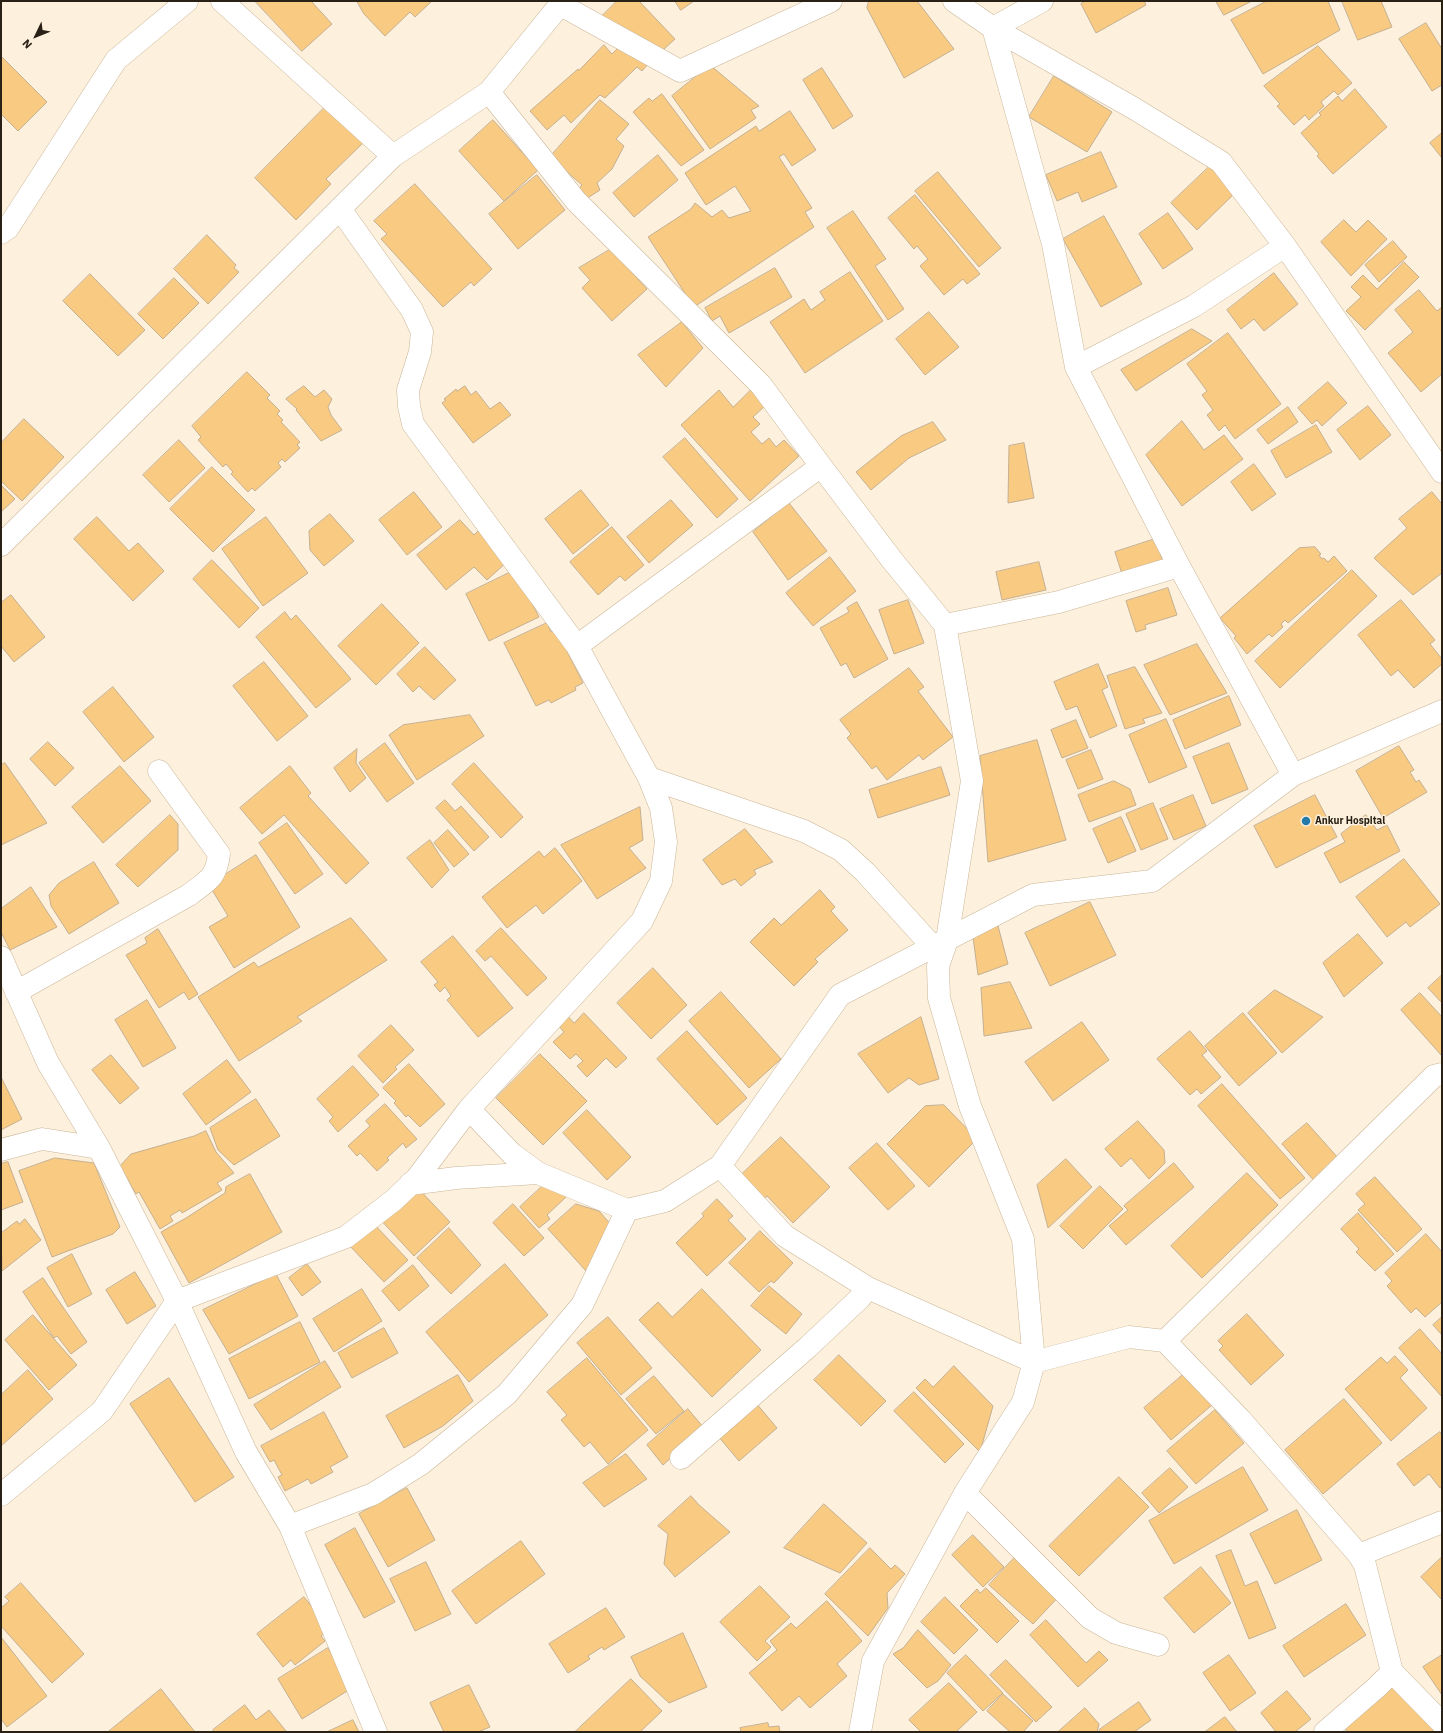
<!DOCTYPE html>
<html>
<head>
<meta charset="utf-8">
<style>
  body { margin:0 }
  #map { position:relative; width:1443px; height:1733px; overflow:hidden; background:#fdf0dd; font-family:"IBM Plex Sans",sans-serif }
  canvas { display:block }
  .frame { position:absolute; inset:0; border:2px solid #292115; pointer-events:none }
  .north { position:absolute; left:16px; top:16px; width:40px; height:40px; -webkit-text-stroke:3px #fdf0dd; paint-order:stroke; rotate:227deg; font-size:11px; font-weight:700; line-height:16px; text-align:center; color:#292115 }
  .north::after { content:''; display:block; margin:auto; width:14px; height:18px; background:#292115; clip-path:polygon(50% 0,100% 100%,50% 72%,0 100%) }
</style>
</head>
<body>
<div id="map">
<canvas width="1443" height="1733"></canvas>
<div class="frame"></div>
<div class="north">N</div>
</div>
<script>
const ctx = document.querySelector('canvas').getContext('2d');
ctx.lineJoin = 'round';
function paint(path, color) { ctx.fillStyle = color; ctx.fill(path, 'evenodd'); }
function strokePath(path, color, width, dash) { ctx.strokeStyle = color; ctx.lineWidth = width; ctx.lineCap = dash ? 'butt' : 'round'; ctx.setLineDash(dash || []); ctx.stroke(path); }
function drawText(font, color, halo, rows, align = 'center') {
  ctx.font = font + ' "IBM Plex Sans",sans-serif'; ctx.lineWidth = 3; ctx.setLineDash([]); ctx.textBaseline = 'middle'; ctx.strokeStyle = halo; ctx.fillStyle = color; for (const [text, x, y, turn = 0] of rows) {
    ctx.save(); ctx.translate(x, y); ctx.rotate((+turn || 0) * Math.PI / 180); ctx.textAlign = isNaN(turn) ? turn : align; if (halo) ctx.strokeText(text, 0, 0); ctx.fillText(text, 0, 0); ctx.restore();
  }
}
const building = new Path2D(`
  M255,1H311L332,24L302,51Z
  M357,1H432L415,17L410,12L385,36L364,14Z
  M617,1H639L675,39L663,50L598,20Z
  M675,1H694L681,10Z
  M869,1H917L954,49L904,78L867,8Z
  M1086,1H1144L1146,5L1096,33L1081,4Z
  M1216,1H1252L1224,15Z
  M1267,1H1328L1340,30L1263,74L1231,20Z
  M1342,1H1381L1392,27L1358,40Z
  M1426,23L1442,49V85L1432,91L1399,39Z
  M604,45L612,54L619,47L648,64L642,71L637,67L605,98L600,95L571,123L564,115L547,130L530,111L578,69L579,70Z
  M1318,46L1352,83L1338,95L1334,91L1321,102L1324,106L1309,120L1305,115L1294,125L1277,106L1280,104L1264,86Z
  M1,56L47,102L18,131L1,114Z
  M710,65L759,106L751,110L756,118L710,149L672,96Z
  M822,68L853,116L833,129L803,80Z
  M1054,76L1112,112L1087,152L1029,117Z
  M1355,89L1387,127L1333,174L1317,156L1319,154L1301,133L1321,115L1319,113L1338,96L1342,101Z
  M662,94L704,150L681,166L633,112L649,98L652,101Z
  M600,100L629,124L616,139L624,146L612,169L597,183L600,190L586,199L577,191L582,185L550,157Z
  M328,104L365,141L326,179L331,184L296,220L255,178Z
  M790,111L816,150L792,166L784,154L779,157L812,208L805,212L814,227L694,307L648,237L691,209L695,203L712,217L722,210L729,218L751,211L735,186L706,205L685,173L756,126L759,131Z
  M493,120L538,170L504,201L459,151Z
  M1442,133V158L1430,143Z
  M1101,152L1117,187L1082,202L1078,192L1057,201L1046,175Z
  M658,155L678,180L634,217L613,193Z
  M1210,166L1235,193L1197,230L1171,203Z
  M938,172L1001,248L979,267L915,191Z
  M537,175L565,210L518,249L489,214Z
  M415,184L492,269L474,286L471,282L443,307L381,239L387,234L374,221Z
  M915,195L980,274L967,284L963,279L944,295L920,266L928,259L917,246L914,249L888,218Z
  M853,211L886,259L875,266L904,309L888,320L827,228Z
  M1168,213L1193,249L1163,269L1139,234Z
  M1104,216L1142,284L1101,307L1063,239Z
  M1344,220L1356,232L1368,220L1387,239L1351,276L1321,242Z
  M207,235L236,265L234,268L239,272L208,304L174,269Z
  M1393,241L1407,257L1379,282L1365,265Z
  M611,249L647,289L612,321L582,288L590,280L579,268Z
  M1404,262L1419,277L1365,330L1346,311L1361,297L1351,287L1363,275L1377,289Z
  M775,268L792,297L729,333L720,316L712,321L705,308Z
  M850,272L883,321L805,373L770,322L804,299L811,310L825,300L820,292Z
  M1274,273L1298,304L1264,331L1254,319L1241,329L1227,310Z
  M90,274L145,330L118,356L63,301Z
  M174,278L199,303L163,339L138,314Z
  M1419,290L1437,311L1442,307V374L1421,392L1388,353L1413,332L1395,310Z
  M929,312L959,347L925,375L896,339Z
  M682,322L703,348L666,387L638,355Z
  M1192,329L1212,341L1136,391L1121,370Z
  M1228,333L1281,404L1235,439L1225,425L1219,431L1207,415L1213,410L1202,395L1207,391L1187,364Z
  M247,372L270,395L267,398L280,411L277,414L283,420L281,422L300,442L297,445L300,448L285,462L282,459L278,463L281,467L255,491L252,488L248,492L231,474L233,472L226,464L223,467L198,440L201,437L192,426Z
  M1328,382L1347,403L1322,426L1317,420L1312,424L1298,408Z
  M304,386L315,397L324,390L332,399L328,407L331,415L342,430L321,441L296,410L297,409L286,399Z
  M465,386L471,395L476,391L490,409L500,402L511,415L473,443L442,403L446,400L444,399L456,389L457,391Z
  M752,389L766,405L753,417L760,424L751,432L762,444L769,438L776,447L784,440L799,456L750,501L681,425L719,390L733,407Z
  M1368,406L1391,435L1360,460L1337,430Z
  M1288,407L1298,422L1268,444L1257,430Z
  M24,419L64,457L22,501L1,481V443Z
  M1182,421L1204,450L1224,435L1243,459L1182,506L1146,455Z
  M933,422L946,440L909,458L871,490L856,472L901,436Z
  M1316,425L1332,452L1286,478L1271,451Z
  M685,438L738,499L717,518L663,457Z
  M179,440L205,468L169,502L143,475Z
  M1024,443L1034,498L1008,503L1009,446Z
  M1254,464L1276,494L1252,511L1231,482Z
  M212,467L255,510L213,552L170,509Z
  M1,485L15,499L1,512Z
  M581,490L609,525L573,554L545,519Z
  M414,492L442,527L407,555L379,520Z
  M1432,492L1442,504V573L1413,595L1374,558L1407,528L1399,519Z
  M671,500L693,525L649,563L627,537Z
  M789,503L827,551L788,580L753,532Z
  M330,514L354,541L324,566L310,550L309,531Z
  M97,517L129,551L138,543L164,571L133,601L74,539Z
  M266,517L308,573L263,606L222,549Z
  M460,520L474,535L479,530L508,561L487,580L474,567L446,590L417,555Z
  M612,527L644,565L625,581L620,576L598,595L570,562Z
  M1155,539L1164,564L1123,577L1115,552Z
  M1315,547L1321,554L1319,555L1322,559L1324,558L1328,562L1334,556L1347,571L1288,623L1285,620L1281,624L1283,627L1272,637L1269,634L1247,654L1234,638L1236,636L1220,618L1299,548Z
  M830,557L856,591L813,626L786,593Z
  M212,560L259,608L239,628L193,579Z
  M1039,562L1046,590L1002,600L996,572Z
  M515,570L539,617L489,641L466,594Z
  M1352,570L1377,596L1280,688L1255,661Z
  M1168,588L1177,615L1145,625L1146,629L1136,632L1126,601Z
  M11,595L45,637L14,662L1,646V603Z
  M908,600L924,643L894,654L879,610Z
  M1401,600L1435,640L1430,644L1442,659V664L1414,688L1398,670L1391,676L1358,635Z
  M857,602L888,659L854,678L846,663L841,666L820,628L849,612L847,608Z
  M382,604L419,643L376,685L338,646Z
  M285,612L291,620L296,615L351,679L316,708L256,637Z
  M547,623L551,632L556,629L583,683L575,687L576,690L551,703L549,700L536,706L504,643Z
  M1197,644L1227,693L1170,715L1144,665Z
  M425,647L456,680L434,700L419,686L413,692L397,674Z
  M264,662L308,716L277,741L233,686Z
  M1098,664L1108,687L1102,690L1117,726L1090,738L1077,706L1066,710L1054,682Z
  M1135,667L1162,713L1143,719L1145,723L1125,729L1107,676Z
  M909,668L924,687L918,691L953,737L923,760L919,755L887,780L876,766L872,769L847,738L851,734L840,720Z
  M113,687L154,737L124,762L83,712Z
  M1229,696L1241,725L1185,749L1173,720Z
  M470,715L484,736L417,780L389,735L403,725Z
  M1166,719L1187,767L1149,783L1129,735Z
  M1076,720L1088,748L1062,758L1051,730Z
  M1037,740L1066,840L988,862L980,756Z
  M48,742L74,768L55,786L30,759Z
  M385,743L414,783L387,802L359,763Z
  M1229,743L1248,789L1212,804L1193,757Z
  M1399,746L1414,770L1410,772L1416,782L1419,780L1427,792L1383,818L1356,771Z
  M357,749L356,763L366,778L350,792L334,768Z
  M1091,750L1103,779L1078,789L1066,760Z
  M5,763L47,823L1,845V765Z
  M474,763L523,817L501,838L452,784Z
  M120,766L151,801L103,843L72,807Z
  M290,766L311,793L308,796L369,863L346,884L284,815L262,834L240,808Z
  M941,767L950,795L878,818L869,790Z
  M1114,781L1130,789L1136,805L1089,822L1078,795Z
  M1193,795L1206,826L1174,840L1160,809Z
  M1315,795L1337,837L1276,868L1254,826Z
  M445,800L455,811L461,806L489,837L474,851L436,808Z
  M1153,803L1168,839L1141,850L1126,814Z
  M640,807L643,840L629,848L646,868L597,899L561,845Z
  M170,815L178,824V850L138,887L116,865Z
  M1366,815L1377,830L1387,825L1400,851L1340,883L1324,853L1345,842L1341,834Z
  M1121,817L1136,851L1108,863L1093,829Z
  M287,823L323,874L295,894L259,843Z
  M745,829L773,862L754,870L756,874L741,886L735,879L722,885L703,860Z
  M448,830L469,854L454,867L434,843Z
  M430,840L449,870L432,888L407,858Z
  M555,848L582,881L543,914L536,905L507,928L482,897L539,851L544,857Z
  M256,855L300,927L234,968L209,927L228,916L209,885Z
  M1404,859L1440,904L1410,927L1406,922L1387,937L1356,897Z
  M94,862L119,903L69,934L51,906L49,895L59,883Z
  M31,887L57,927L10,950L1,932V909Z
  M820,890L835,907L831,911L848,930L815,959L818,962L794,986L750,942L774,918L781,925Z
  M1090,902L1116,955L1050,986L1025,933Z
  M351,918L387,960L297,1017L302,1021L239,1061L198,997L254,962L258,967Z
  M997,922L1008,964L978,975L972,929Z
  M501,928L547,978L527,996L491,956L485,961L476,951Z
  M158,929L198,994L189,1000L184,992L159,1008L126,955L147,943L145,938Z
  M1358,934L1383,963L1344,997L1323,963Z
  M453,936L513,1008L478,1037L447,1000L451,996L445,987L440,992L434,985L438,982L421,962Z
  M653,968L687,1005L651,1039L617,1003Z
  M1442,975V1003L1428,988Z
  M1010,982L1032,1028L984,1036L981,988Z
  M1275,990L1323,1017L1282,1053L1248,1013Z
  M721,992L781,1059L749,1088L689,1021Z
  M1420,993L1442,1017V1056L1401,1010Z
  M147,1000L176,1048L143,1067L115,1020Z
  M584,1013L627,1058L616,1068L606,1058L587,1077L577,1066L583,1061L576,1054L570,1059L553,1042L564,1032L556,1023L566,1014L574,1023Z
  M1243,1013L1277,1053L1239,1086L1205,1046Z
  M921,1017L939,1079L919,1085L909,1078L888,1093L858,1054Z
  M1082,1022L1109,1060L1053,1101L1025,1062Z
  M391,1025L414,1050L395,1067L397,1069L383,1083L358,1056Z
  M687,1031L747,1098L717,1125L657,1059Z
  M1190,1031L1207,1051L1202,1055L1221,1077L1201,1094L1197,1089L1190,1095L1157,1059Z
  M540,1054L587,1101L543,1145L496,1098Z
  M111,1055L139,1088L120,1104L92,1070Z
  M227,1060L251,1092L206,1125L183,1094Z
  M409,1064L445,1104L420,1127L408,1115L406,1117L394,1103L396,1101L383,1088Z
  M353,1066L379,1095L338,1132L329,1121L333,1117L317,1099Z
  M1,1077L22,1119L1,1130Z
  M1222,1084L1305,1178L1280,1199L1198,1106Z
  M256,1099L280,1136L234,1165L218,1150L210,1128Z
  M385,1104L417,1139L406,1148L403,1143L387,1158L389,1160L377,1171L360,1153L357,1156L348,1146L370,1126L366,1121Z
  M944,1105L977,1139L929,1187L887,1144L925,1106Z
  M587,1110L631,1157L607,1180L563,1133Z
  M1138,1121L1164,1150L1165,1163L1149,1179L1131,1158L1121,1167L1105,1149Z
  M1307,1123L1339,1159L1316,1183L1282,1144Z
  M206,1131L216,1152L234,1173L217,1183L222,1190L182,1213L180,1210L170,1216L173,1221L160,1229L139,1192L136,1194L120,1166L131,1154L194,1136Z
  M781,1137L830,1187L793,1223L767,1196L763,1199L740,1176Z
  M877,1143L915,1186L888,1210L849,1168Z
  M55,1158L94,1163L120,1227L113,1234L52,1257L19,1171Z
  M1066,1159L1092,1187L1048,1228L1037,1185Z
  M8,1162L23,1202L1,1210V1164Z
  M1174,1163L1194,1187L1126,1245L1109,1226L1128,1210L1124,1206Z
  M1247,1173L1278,1205L1202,1278L1171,1246Z
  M250,1174L282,1232L189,1283L161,1232L186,1218L225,1193L226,1187Z
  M1375,1177L1422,1229L1397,1252L1358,1210L1365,1204L1356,1194Z
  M550,1179L566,1197L547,1215L550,1219L539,1228L520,1207Z
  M415,1185L450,1222L414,1256L379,1218Z
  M1100,1186L1123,1209L1083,1249L1060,1226Z
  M717,1199L733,1216L728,1220L746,1239L707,1276L676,1243L704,1216L702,1214Z
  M513,1204L544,1238L524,1256L493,1223Z
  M576,1204L599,1211L613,1227L601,1238L608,1246L586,1271L548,1229Z
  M1358,1213L1394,1254L1375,1271L1356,1252L1359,1249L1341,1229Z
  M25,1219L41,1240L2,1271L1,1233L17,1221L19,1224Z
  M372,1222L408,1260L384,1282L348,1244Z
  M449,1228L481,1265L451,1294L417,1258Z
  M760,1231L793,1263L774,1283L771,1281L759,1292L729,1263Z
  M1426,1234L1442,1252V1302L1425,1317L1416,1308L1411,1313L1387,1286L1392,1281L1385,1273Z
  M72,1254L92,1294L68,1307L47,1268Z
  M307,1264L321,1282L302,1296L289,1278Z
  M505,1264L548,1315L469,1382L426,1332Z
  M413,1265L429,1286L399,1311L382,1291Z
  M135,1272L156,1306L127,1324L106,1290Z
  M276,1274L298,1316L229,1354L203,1310Z
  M43,1278L87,1342L71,1354L57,1336L54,1338L23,1292Z
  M769,1286L802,1314L786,1334L751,1306Z
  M362,1289L382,1321L334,1352L313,1319Z
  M702,1289L761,1350L712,1397L639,1320L658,1302L672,1317Z
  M1247,1314L1284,1355L1251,1385L1219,1350L1223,1346L1218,1341Z
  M33,1315L77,1365L49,1390L5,1340Z
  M608,1317L652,1368L621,1395L577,1343Z
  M1442,1317V1335L1433,1325Z
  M300,1322L320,1362L249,1399L229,1359Z
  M384,1328L398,1353L352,1378L338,1353Z
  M1420,1329L1442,1354V1397L1399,1348Z
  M839,1355L886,1401L861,1426L814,1380Z
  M1395,1356L1408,1370L1400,1378L1427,1408L1391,1441L1345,1389L1381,1357L1387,1363Z
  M587,1358L648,1430L608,1464L590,1442L584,1447L561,1420L567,1415L547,1392Z
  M325,1361L341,1387L271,1430L254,1405Z
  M954,1366L993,1406L980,1452L916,1388L925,1379L933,1387Z
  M28,1370L53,1399L1,1446V1395Z
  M1184,1374L1212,1405L1171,1440L1144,1408Z
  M458,1375L473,1401L443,1426L404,1448L386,1416Z
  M654,1376L684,1411L656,1434L626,1399Z
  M169,1378L234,1477L195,1502L130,1404Z
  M914,1392L964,1444L945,1463L894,1411Z
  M1344,1399L1382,1443L1323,1494L1285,1450Z
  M756,1403L777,1428L739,1461L718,1436Z
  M688,1409L704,1428L663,1465L647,1445Z
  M1215,1410L1244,1443L1196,1484L1167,1451Z
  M324,1412L348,1457L330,1467L333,1472L311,1484L308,1479L285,1491L278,1477L282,1475L274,1460L270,1462L261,1446Z
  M1440,1432L1442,1435V1487L1440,1488L1429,1474L1414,1486L1397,1464Z
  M626,1454L647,1479L604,1507L583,1483Z
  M1243,1467L1268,1510L1174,1564L1149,1521Z
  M1170,1468L1188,1487L1159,1513L1142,1493Z
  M1119,1477L1149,1507L1079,1576L1049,1546Z
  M407,1488L435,1540L388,1567L359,1514Z
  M691,1496L699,1505L730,1532L675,1577L664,1564L668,1534L658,1526Z
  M824,1504L867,1543L840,1573L784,1548Z
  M1297,1510L1322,1560L1275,1584L1250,1534Z
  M355,1528L395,1602L364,1618L325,1545Z
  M973,1535L1004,1567L983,1587L952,1555Z
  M521,1541L545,1574L476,1624L452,1591Z
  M870,1548L891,1569L895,1565L905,1574L887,1593L888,1608L868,1636L825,1594Z
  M1231,1550L1245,1586L1257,1581L1276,1628L1249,1639L1216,1556Z
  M1018,1554L1062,1593L1033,1624L989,1585Z
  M1442,1557V1600L1421,1577Z
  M426,1562L451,1614L415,1631L390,1579Z
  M1201,1567L1231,1603L1194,1633L1164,1598Z
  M21,1583L84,1654L52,1683L1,1626V1608L9,1601L5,1597Z
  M760,1586L790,1617L765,1641L771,1647L757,1661L720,1622Z
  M986,1588L1019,1621L997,1643L960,1606L977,1589L980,1593Z
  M304,1597L330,1629L321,1636L325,1641L295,1665L291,1660L283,1667L257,1634Z
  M945,1597L978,1630L954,1654L921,1622Z
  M827,1601L862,1641L837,1664L847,1676L810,1708L799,1696L782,1711L749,1673L777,1650L770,1641L791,1623L796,1628Z
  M1346,1604L1366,1635L1304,1677L1283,1646Z
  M606,1608L625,1637L604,1650L602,1647L588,1656L590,1659L568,1673L549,1644Z
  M1046,1620L1086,1663L1099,1651L1108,1660L1078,1687L1030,1635Z
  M918,1630L951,1665L938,1681L927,1688L893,1654L903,1648Z
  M683,1633L707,1687L669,1703L640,1676L631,1657Z
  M1,1637L47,1696L7,1727L1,1719Z
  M328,1648L352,1688L302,1719L278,1679Z
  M966,1655L1003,1693L983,1711L947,1673Z
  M1229,1655L1256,1693L1230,1711L1203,1673Z
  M1442,1655V1695L1423,1667Z
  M1006,1660L1052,1707L1036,1722L990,1675Z
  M631,1679L662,1711L640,1732H575Z
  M1397,1682L1435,1732H1348L1342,1725Z
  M949,1683L977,1712L956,1732H921L909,1720Z
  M469,1685L490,1727L478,1732H444L430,1703Z
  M161,1689L195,1732H108Z
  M1287,1691L1311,1719L1295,1732H1276L1261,1713Z
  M1003,1694L1033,1721L1023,1732H1010L987,1711Z
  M1139,1702L1151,1720L1134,1732H1101L1099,1730Z
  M245,1705L256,1720L269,1710L286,1731L284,1732H214L213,1730Z
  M1085,1708L1099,1724L1097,1732H1058Z
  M1225,1717L1237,1732H1205Z
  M353,1720L359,1732H327Z
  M768,1723L769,1727L779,1726L780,1732H741L740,1728Z`);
const minor = new Path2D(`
  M222,1L393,156
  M954,1L993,28L1135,109L1221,162L1285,246L1442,472
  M1042,1L993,28L1053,244L1076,367L1179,566L1293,775
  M559,4L680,71L831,1
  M489,92L576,201L761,385L821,466L892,560L945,625L972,781L947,940L938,966L939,998L970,1106L1023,1239L1034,1362L1023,1402L965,1493L873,1661L860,1732
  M1,233L8,228L116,60L187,1
  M1076,367L1194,306L1285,246
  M945,625L1059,602L1179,566
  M577,646L821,466
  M649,778L804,831L841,850L865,872L933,947
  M1,957L48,1063L99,1148L177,1301L246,1452L290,1526L376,1732
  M16,992L189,895C208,880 216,879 219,854L159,771
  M469,1109L512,1154L538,1173L627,1210
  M1,1150L42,1139L99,1148
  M720,1166L785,1236L868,1288L1034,1362L1129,1337L1165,1341L1434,1076L1442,1074
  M410,1184L456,1178L538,1173
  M1165,1341L1240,1419L1359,1555L1365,1565L1392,1672L1442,1723
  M681,1458L808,1347L860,1298L868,1288
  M965,1493L1090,1618L1116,1633L1158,1645
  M1,1495L102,1411L177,1301L346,1237L394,1200L417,1178L469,1109L642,921L661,881L666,842L661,808L649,778L577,646L413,424L409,406L408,390L420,352L422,332L412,310L340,209
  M290,1526L373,1494L421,1464L507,1394L582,1305L627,1210L665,1201L720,1166L840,995L1033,895L1152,881L1293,775L1442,711
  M1359,1555L1442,1522
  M1325,1732L1377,1687L1392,1672`);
const major = new Path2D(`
  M1,545L393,156L489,92L563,1`);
const markers = [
  [1306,821,5,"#267aaa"]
];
const poiNames = [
  ["Ankur Hospital",1315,821]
];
paint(building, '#f9ca81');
strokePath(building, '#c4af91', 1);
strokePath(minor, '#cab697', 23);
strokePath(major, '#cab697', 23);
strokePath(minor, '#fff', 22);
strokePath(major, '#fff', 22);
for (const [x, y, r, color] of markers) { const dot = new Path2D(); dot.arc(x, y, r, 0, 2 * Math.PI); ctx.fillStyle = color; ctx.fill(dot); strokePath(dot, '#fdf0dd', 1.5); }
drawText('bold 10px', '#292115', '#fdf0dd', poiNames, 'left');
</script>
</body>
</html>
